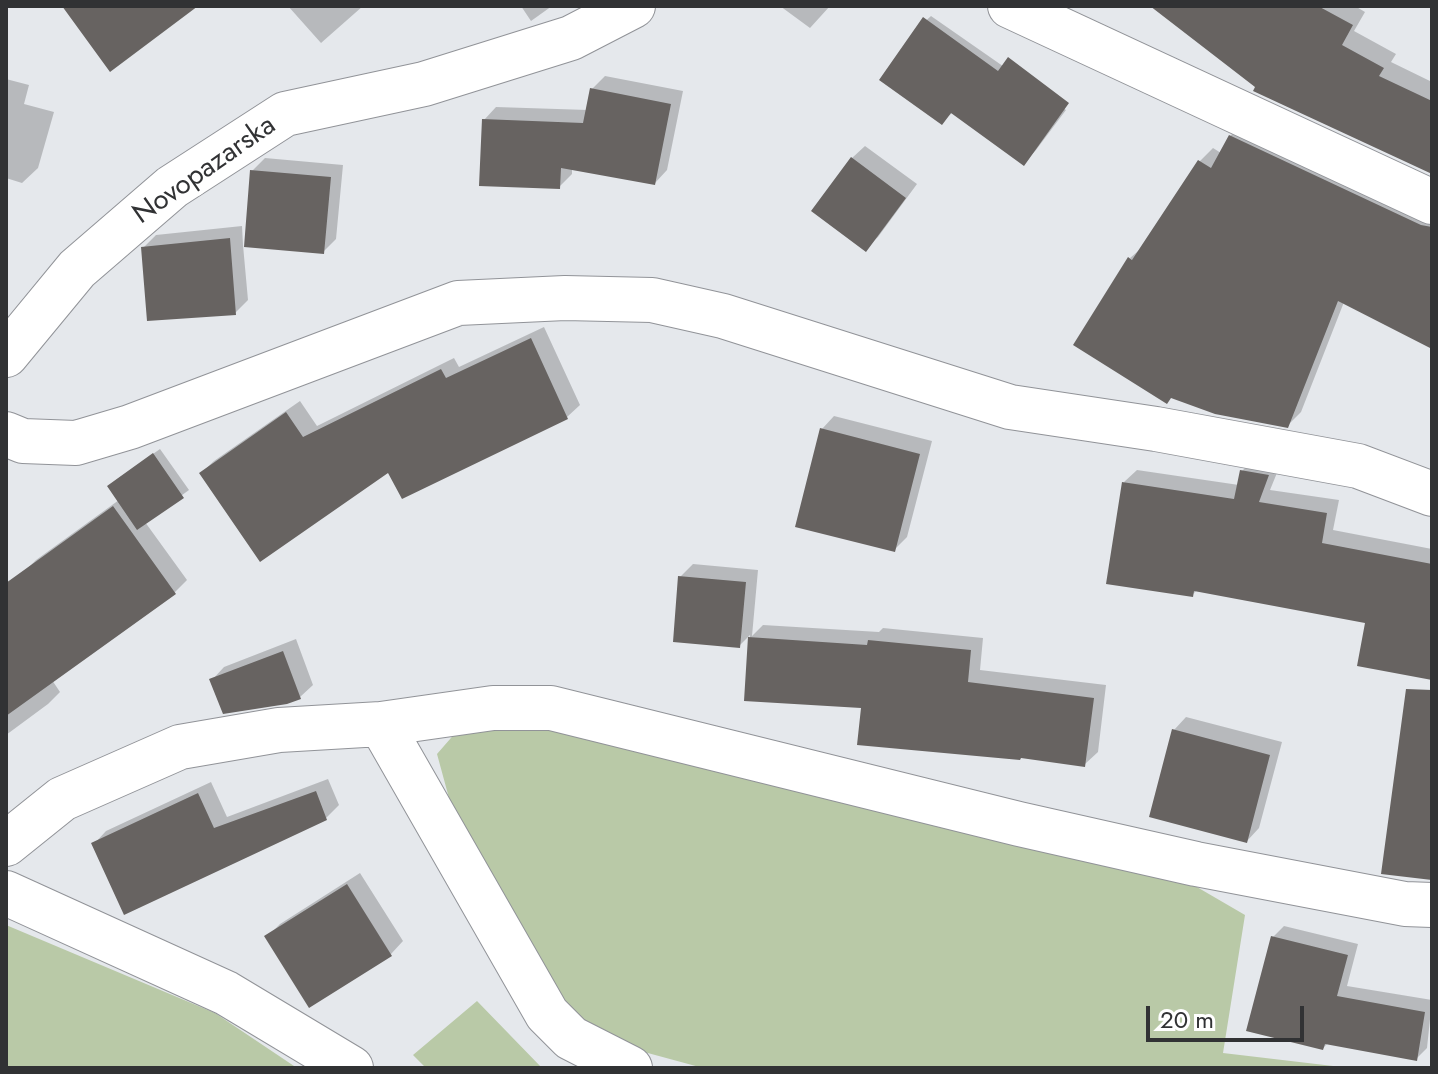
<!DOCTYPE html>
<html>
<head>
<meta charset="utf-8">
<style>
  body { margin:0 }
  #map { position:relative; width:1438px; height:1074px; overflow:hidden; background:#e5e8ec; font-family:Jost,sans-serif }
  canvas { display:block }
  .frame { position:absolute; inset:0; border:8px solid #313234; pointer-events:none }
  .scale { position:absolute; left:1146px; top:1006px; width:158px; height:36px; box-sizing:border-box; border:4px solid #313234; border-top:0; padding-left:10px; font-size:24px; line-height:28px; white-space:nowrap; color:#313234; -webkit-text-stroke:6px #fff; paint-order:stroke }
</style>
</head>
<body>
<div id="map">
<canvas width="1438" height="1074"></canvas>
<div class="frame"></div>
<div class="scale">20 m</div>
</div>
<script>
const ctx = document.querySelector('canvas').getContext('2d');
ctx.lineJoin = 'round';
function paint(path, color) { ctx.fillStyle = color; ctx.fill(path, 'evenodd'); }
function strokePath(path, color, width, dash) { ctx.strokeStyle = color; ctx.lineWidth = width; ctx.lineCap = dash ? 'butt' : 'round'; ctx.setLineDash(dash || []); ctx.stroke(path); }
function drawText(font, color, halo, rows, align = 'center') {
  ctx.font = font + ' Jost,sans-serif'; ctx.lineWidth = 8; ctx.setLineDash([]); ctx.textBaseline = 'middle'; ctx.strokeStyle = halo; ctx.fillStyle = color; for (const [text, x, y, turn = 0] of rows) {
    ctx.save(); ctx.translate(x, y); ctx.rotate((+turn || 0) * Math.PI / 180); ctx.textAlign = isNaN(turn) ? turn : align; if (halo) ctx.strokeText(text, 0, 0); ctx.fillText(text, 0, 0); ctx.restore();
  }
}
const green = new Path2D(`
  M464,723L529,724L1190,883L1245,915L1223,1053L1350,1068H703L611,1043L562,1012L464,853L437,754Z
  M6,925L215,1013L297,1068H6Z
  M477,1001L542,1068H426L413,1055Z`);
const shadow = new Path2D(`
  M288,6H363L321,43Z
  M521,6H552L531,21Z
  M780,6H830L810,28Z
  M1158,6H1355L1365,12L1354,31L1396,54L1391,62L1432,82V172L1258,86Z
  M931,16L1066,110L1036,150L1024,163L953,112L941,123L918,28Z
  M605,76L683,91L667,170L655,183L572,168V174L559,187L484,120L496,107L588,110L592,89Z
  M6,79L29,85L24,104L54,112L38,168L22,183L6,178Z
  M1244,123L1432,210V348L1344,302L1301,412L1287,426L1130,258L1144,246L1200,161L1213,148L1221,153L1230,136Z
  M865,146L917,184L878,237L865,249L852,158Z
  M265,158L343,165L336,239L323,252L243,245L248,300L235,313L143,248L156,235L242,226L243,245H246L252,171Z
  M544,327L580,405L567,417L389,470L201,473L214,461L300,401L317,426L454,358L459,367Z
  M834,416L932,441L907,537L894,550L822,429Z
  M160,449L189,490L145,522L187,580L174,593L52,680L60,692L48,704L6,735V623L24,572L36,560L119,500L116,480Z
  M1255,458L1281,463L1270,490L1339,500L1333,530L1432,549V678L1368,621L1198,589L1192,595L1124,482L1137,470L1239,485L1242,471Z
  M693,564L758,570L752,636L763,625L879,632L883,628L983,638L980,670L1106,685L1098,752L1085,764L863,706L746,700L750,635L740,645L680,577Z
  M296,639L313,685L300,697L212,680L224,667Z
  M1186,717L1282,742L1259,828L1247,841L1174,730Z
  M328,779L339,805L326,818L125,912L94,844L106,831L211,782L227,817Z
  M360,873L403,941L391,954L267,937L280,924Z
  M1284,926L1358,944L1347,986L1432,1000L1427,1048L1416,1059L1329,1042L1323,1048L1273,937Z`);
const building = new Path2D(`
  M62,6H198L110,72Z
  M1150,6H1318L1353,25L1342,45L1384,68L1379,76L1432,101V174L1253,91L1255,87Z
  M923,17L998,71L1008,57L1069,103L1024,166L951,113L942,125L879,80Z
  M590,88L671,104L655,185L561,168L560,189L479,186L482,119L583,123Z
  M1229,135L1421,225L1432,227V349L1338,301L1288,428L1215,414L1171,398L1167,404L1073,345L1128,257L1132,260L1198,160L1211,168Z
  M851,157L906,198L866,252L811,211Z
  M250,170L331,177L324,254L244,247Z
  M230,238L236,315L147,321L141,247Z
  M531,338L568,419L402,499L388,473L260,562L199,473L286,412L303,437L441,369L446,378Z
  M820,428L920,454L895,552L795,527Z
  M153,453L184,498L137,530L107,486Z
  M1240,470L1269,475L1259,502L1327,513L1322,543L1432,564V680L1357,666L1365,623L1194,591L1193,597L1106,584L1122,482L1234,499Z
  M113,506L176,594L6,716V583Z
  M678,576L746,582L740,648L673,642Z
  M748,637L867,645L868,640L971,650L968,682L1094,698L1085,767L1021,758L1020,760L857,745L861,708L744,701Z
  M283,651L301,699L287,704L223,714L209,679Z
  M1406,689L1432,690V880L1381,874Z
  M1172,729L1270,755L1247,843L1149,817Z
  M316,791L327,820L124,915L91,843L198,793L214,828Z
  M347,884L392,956L309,1008L264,936Z
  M1271,936L1348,955L1337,996L1425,1012L1417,1061L1325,1044L1323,1050L1246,1031Z`);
const minor = new Path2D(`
  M1010,6L1432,202
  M6,355L77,269L172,187L285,114L424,84L571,38L633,6
  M6,434L23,441L76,443L130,427L458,303L565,298L652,300L723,316L1010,407L1156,429L1358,466L1432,494
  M381,724L547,1014L571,1038L630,1068
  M6,844L62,799L180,747L279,730L381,724L493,708H551L1019,824L1196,864L1405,904L1432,905
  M6,893L226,993L351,1068`);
const streetNames = [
  ["Novopazarska",205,171,-35]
];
paint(green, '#b9c9a7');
paint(shadow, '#0003');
paint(building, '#676361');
strokePath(minor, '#919398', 46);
strokePath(minor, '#fff', 44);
drawText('28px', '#313234', '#fff', streetNames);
</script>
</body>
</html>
